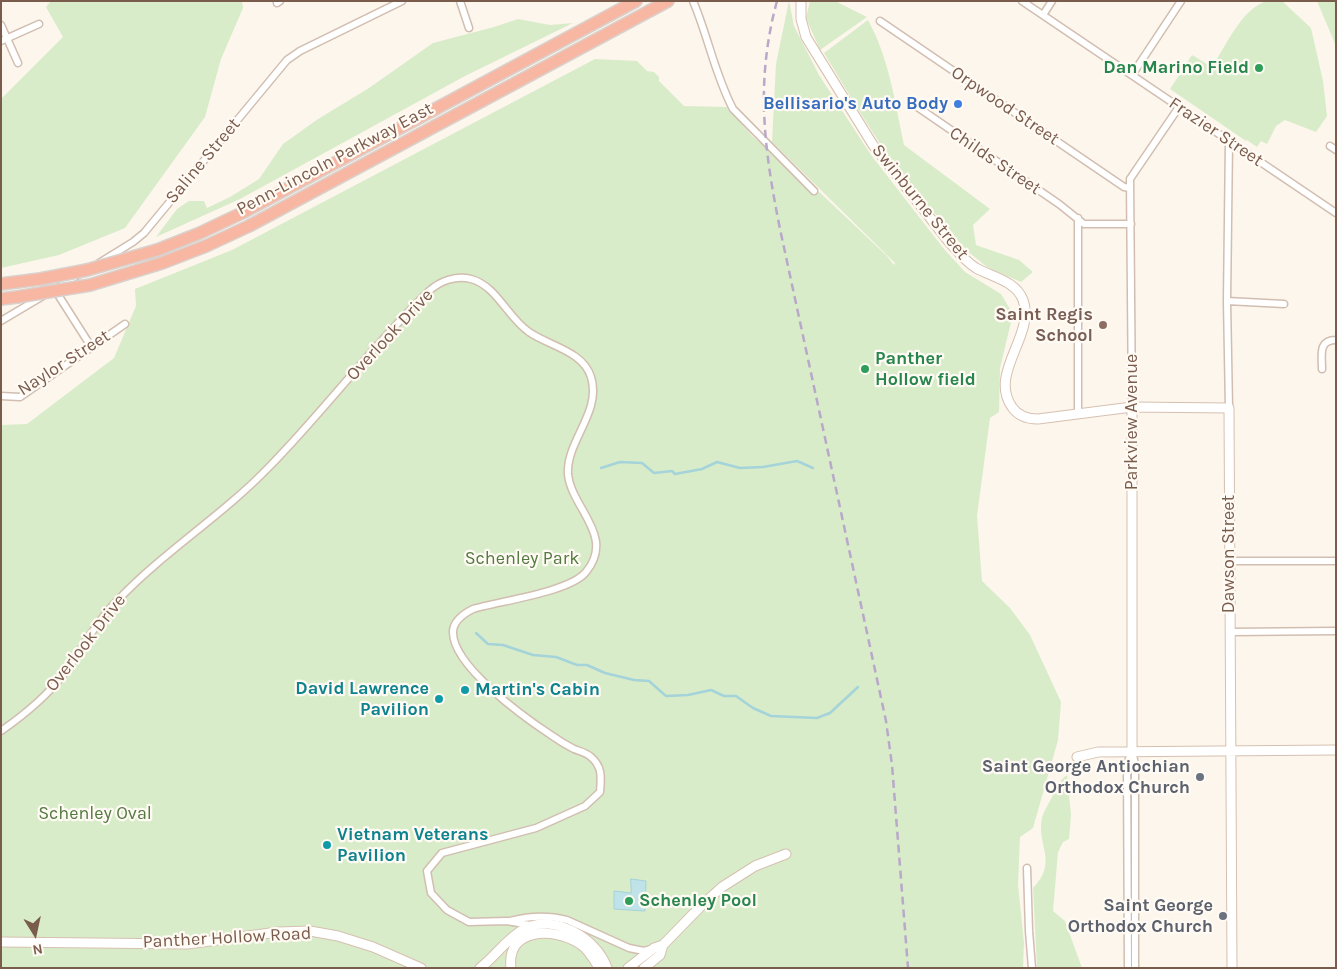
<!DOCTYPE html>
<html>
<head>
<meta charset="utf-8">
<style>
  body { margin:0 }
  #map { position:relative; width:1337px; height:969px; overflow:hidden; background:#fdf6ec; font-family:Karla,sans-serif }
  canvas { display:block }
  .frame { position:absolute; inset:0; border:2px solid #7a5c4d; pointer-events:none }
  .north { position:absolute; left:10px; top:909px; width:50px; height:50px; -webkit-text-stroke:4px #fffaf3; paint-order:stroke; rotate:170deg; font-size:14px; font-weight:700; line-height:20px; text-align:center; color:#7a5c4d }
  .north::after { content:''; display:block; margin:auto; width:18px; height:22px; background:#7a5c4d; clip-path:polygon(50% 0,100% 100%,50% 72%,0 100%) }
</style>
</head>
<body>
<div id="map">
<canvas width="1337" height="969"></canvas>
<div class="frame"></div>
<div class="north">N</div>
</div>
<script>
const ctx = document.querySelector('canvas').getContext('2d');
ctx.lineJoin = 'round';
function paint(path, color) { ctx.fillStyle = color; ctx.fill(path, 'evenodd'); }
function strokePath(path, color, width, dash) { ctx.strokeStyle = color; ctx.lineWidth = width; ctx.lineCap = dash ? 'butt' : 'round'; ctx.setLineDash(dash || []); ctx.stroke(path); }
function drawText(font, color, halo, rows, align = 'center') {
  ctx.font = font + ' Karla,sans-serif'; ctx.lineWidth = 4.5; ctx.setLineDash([]); ctx.textBaseline = 'middle'; ctx.strokeStyle = halo; ctx.fillStyle = color; for (const [text, x, y, turn = 0] of rows) {
    ctx.save(); ctx.translate(x, y); ctx.rotate((+turn || 0) * Math.PI / 180); ctx.textAlign = isNaN(turn) ? turn : align; if (halo) ctx.strokeText(text, 0, 0); ctx.fillText(text, 0, 0); ctx.restore();
  }
}
const green = new Path2D(`
  M51,1H242L243,8L221,59L205,117L125,228L59,255L1,268V99L63,37L46,7Z
  M789,1L794,26L819,75L871,155L944,249L965,272L1001,294L1013,314L1000,368L999,412L990,418L977,516L982,581L1010,608L1030,635L1061,702L1058,740L1033,828L1020,837L1018,885L1024,943L1023,968H1V425L27,424L114,358L136,306L135,289L232,250L595,59L637,61L647,71L654,72L659,77V81L684,106L727,107L753,137L814,187L887,256L894,265L895,263L772,142L776,64Z
  M810,1H835L867,17L820,50L806,18Z
  M1267,1H1282L1311,28L1323,81L1327,116L1316,132L1285,120L1276,126L1267,144L1261,141L1257,147L1247,140L1246,141L1170,89L1192,55L1212,67C1226,46 1241,9 1267,1Z
  M1317,1H1336V46Z
  M518,19L550,25L573,23L465,76L240,199L156,237L177,209L189,201H204L207,208L230,197L259,179L283,144L318,119L369,88L433,43L494,27Z
  M868,20C889,58 895,102 904,145L990,209L973,225L976,245L1019,260L1033,272L1021,282L987,267L966,250L895,167L856,106L824,53Z
  M1067,775L1071,815L1069,839L1063,842L1058,852L1053,911L1065,921L1082,968H1037L1033,888C1059,861 1036,846 1042,818C1044,811 1049,803 1052,797C1056,787 1059,781 1067,775Z`);
const water = new Path2D(`
  M631,879L646,881L645,911L614,909V891L631,893Z`);
const stream = new Path2D(`
  M601,468L620,462L642,463L654,473L672,471L675,474L702,469L717,462L740,468L763,467L797,461L813,468
  M476,633L488,644L503,645L533,655L556,657L577,665H587L605,673L634,680L649,681L666,696L688,695L711,690L724,696H736L753,708L771,716L817,718L830,713L858,687`);
const street = new Path2D(`
  M460,1L469,28
  M693,1C708,36 715,75 733,109L814,191
  M1022,1L1336,213
  M277,3L280,1
  M1043,15L1052,1
  M880,21L1124,187L1130,188
  M1,25L18,63
  M1,41L39,24
  M1132,75L1181,1
  M913,104L1059,204L1084,224H1131
  M1229,141L1227,301L1229,408
  M1330,146L1336,150
  M1078,218V414
  M99,263L133,242L144,233L287,60L300,51L402,1
  M58,287L80,274
  M55,290L92,348
  M1227,301L1284,304
  M1,321L43,296
  M1322,369C1322,355 1318,340 1336,340
  M1,396L20,397L125,324
  M1132,407L1130,179L1179,107
  M1229,561H1336
  M1230,632L1336,631
  M1,731C24,715 46,697 63,675C81,651 95,623 116,602C163,552 222,516 269,467C325,410 372,346 429,291C440,281 456,275 471,279C497,286 507,317 529,332C549,346 583,351 591,377C602,412 566,441 568,474C571,508 616,536 586,572C570,592 500,601 473,609C465,613 454,620 453,631C451,665 525,718 551,735C558,740 566,745 574,749C579,751 587,753 591,757C603,767 601,779 600,792L585,806L536,828L442,853L427,871L431,893L447,910L469,922L507,921L530,925
  M1132,751L1135,764V968
  M1027,868L1029,931L1032,968
  M510,921C529,916 548,915 567,920L629,948L644,951L651,949
  M1128,968L1127,764L1132,751`);
const secondary = new Path2D(`
  M801,1V19L806,37L873,145L949,242C957,251 966,262 976,268C992,277 1016,281 1023,300C1036,335 988,373 1012,407C1018,416 1027,419 1038,419L1132,407L1229,408L1232,968
  M1132,751V407
  M1077,757L1098,752L1336,750
  M1,942L187,944L278,932L310,931L338,936L373,947L421,968
  M480,968C496,956 507,938 524,929C554,913 597,938 607,968
  M511,968C506,927 555,927 580,944C588,949 594,959 599,968
  M628,968L654,948L663,945
  M644,968L660,955L663,945L701,906L722,887L755,866L786,854`);
const highway = new Path2D(`
  M157,250L200,233L242,213L636,1
  M162,263L206,246L249,226L668,1
  M1,284L40,279
  M1,299L17,297`);
const rail = new Path2D(`
  M777,1C755,82 764,149 780,229L886,721L892,765L908,968`);
const highwayBridge = new Path2D(`
  M40,279L87,270L157,250
  M17,297L90,285L162,263`);
const markers = [
  [1259,68,5,"#2e9e5b"],
  [958,104,5,"#3f7fe0"],
  [1103,325,5,"#8d6e63"],
  [865,369,5,"#2e9e5b"],
  [465,690,5,"#0f9aa8"],
  [439,699,5,"#0f9aa8"],
  [1200,777,5,"#6b7280"],
  [327,845,5,"#0f9aa8"],
  [629,901,5,"#2e9e5b"],
  [1223,916,5,"#6b7280"]
];
const leisureNames = [
  ["Dan Marino Field",1249,68,"right"],
  ["Panther",875,359],
  ["Hollow field",875,380],
  ["Schenley Pool",639,901]
];
const shopNames = [
  ["Bellisario's Auto Body",948,104]
];
const streetNames = [
  ["Orpwood Street",1005,106,34],
  ["Frazier Street",1216,132,34],
  ["Penn-Lincoln Parkway East",335,159,-28],
  ["Saline Street",203,161,-50],
  ["Childs Street",995,161,34],
  ["Swinburne Street",920,202,51],
  ["Overlook Drive",390,335,-47],
  ["Naylor Street",64,363,-33],
  ["Parkview Avenue",1132,422,-90],
  ["Dawson Street",1229,554,-90],
  ["Overlook Drive",86,643,-52],
  ["Panther Hollow Road",227,938,-3]
];
const educationNames = [
  ["Saint Regis",1093,315],
  ["School",1093,336]
];
const parkNames = [
  ["Schenley Park",522,559],
  ["Schenley Oval",95,814]
];
const cultureNames = [
  ["David Lawrence",429,689,"right"],
  ["Pavilion",429,710,"right"],
  ["Martin's Cabin",475,690],
  ["Vietnam Veterans",337,835],
  ["Pavilion",337,856]
];
const worshipNames = [
  ["Saint George Antiochian",1190,767],
  ["Orthodox Church",1190,788],
  ["Saint George",1213,906],
  ["Orthodox Church",1213,927]
];
paint(green, '#d8ecc9');
paint(water, '#bfe3e8');
strokePath(water, '#a5d3da', 1);
strokePath(stream, '#a5d3da', 2.5);
strokePath(street, '#d1beb0', 9);
strokePath(secondary, '#d6c0b0', 11);
strokePath(highway, '#dad1cd', 14);
strokePath(street, '#fff', 6);
strokePath(secondary, '#fff', 9);
strokePath(highway, '#f7b7a3', 11);
strokePath(rail, '#b9a8c9', 2.5, [8, 5]);
strokePath(highwayBridge, '#dad1cd', 14, []);
strokePath(highwayBridge, '#f7b7a3', 11);
for (const [x, y, r, color] of markers) { const dot = new Path2D(); dot.arc(x, y, r, 0, 2 * Math.PI); ctx.fillStyle = color; ctx.fill(dot); strokePath(dot, '#fffaf3', 2); }
drawText('bold 18px', '#27864d', '#fffaf3', leisureNames, 'left');
drawText('bold 18px', '#366cbe', '#fffaf3', shopNames, 'right');
drawText('18px', '#7a5c4d', '#fffaf3', streetNames);
drawText('bold 18px', '#785e54', '#fffaf3', educationNames, 'right');
drawText('18px', '#537a41', '#fffaf3', parkNames);
drawText('bold 18px', '#0d838f', '#fffaf3', cultureNames, 'left');
drawText('bold 18px', '#5b616d', '#fffaf3', worshipNames, 'right');
</script>
</body>
</html>
